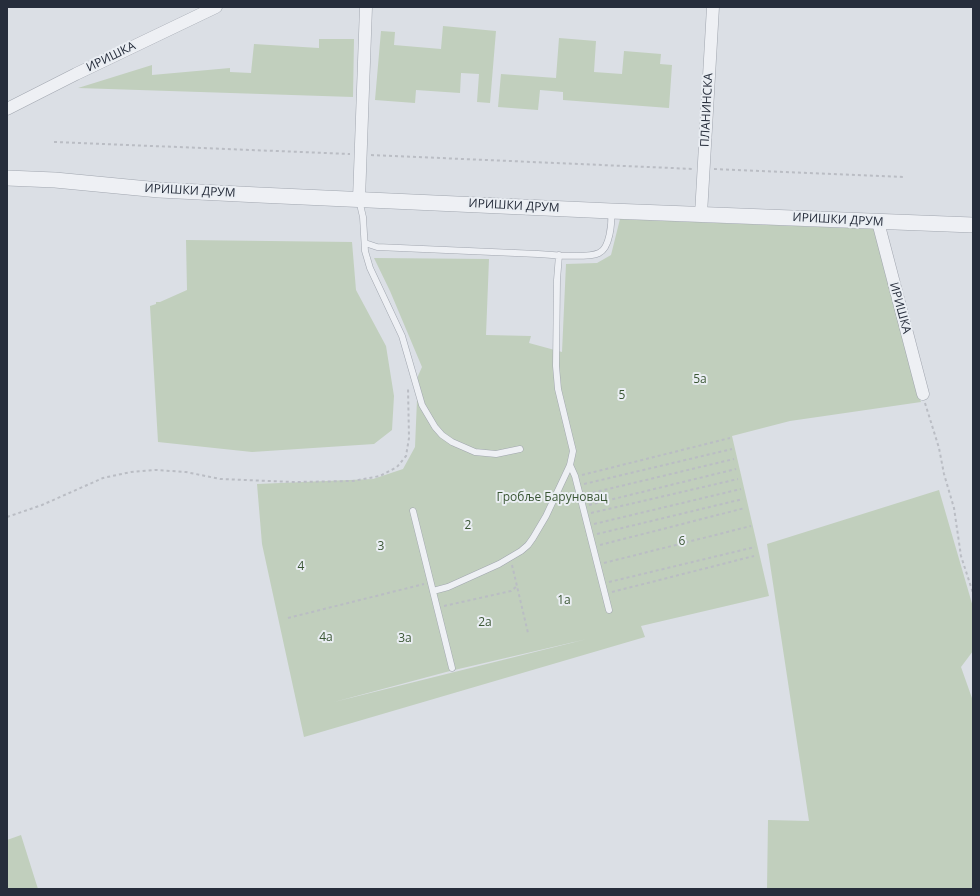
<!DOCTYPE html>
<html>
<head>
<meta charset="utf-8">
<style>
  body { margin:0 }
  #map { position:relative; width:980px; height:896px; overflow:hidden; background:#dbdfe5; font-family:"Open Sans",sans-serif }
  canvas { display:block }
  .frame { position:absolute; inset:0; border:8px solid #262d3b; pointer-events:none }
</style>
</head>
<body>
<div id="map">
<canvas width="980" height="896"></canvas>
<div class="frame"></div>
</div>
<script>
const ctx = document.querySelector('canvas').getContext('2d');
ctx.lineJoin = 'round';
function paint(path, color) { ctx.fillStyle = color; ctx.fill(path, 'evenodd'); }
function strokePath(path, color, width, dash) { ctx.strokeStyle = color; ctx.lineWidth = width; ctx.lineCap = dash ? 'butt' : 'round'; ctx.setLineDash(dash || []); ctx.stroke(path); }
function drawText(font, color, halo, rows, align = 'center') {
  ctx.font = font + ' "Open Sans",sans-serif'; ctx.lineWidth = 4; ctx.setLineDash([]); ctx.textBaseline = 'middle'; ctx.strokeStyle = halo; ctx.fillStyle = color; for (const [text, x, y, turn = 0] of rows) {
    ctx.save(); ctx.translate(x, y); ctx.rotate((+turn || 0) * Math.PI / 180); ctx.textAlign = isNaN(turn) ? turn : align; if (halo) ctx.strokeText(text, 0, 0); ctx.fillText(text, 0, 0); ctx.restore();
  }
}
const green = new Path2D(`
  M443,26L496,31L490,103L477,102L479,74L461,73L460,93L416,90L415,103L375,100L381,31L395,32L394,45L441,49Z
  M559,38L596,41L594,72L622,74L624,51L661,54L660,64L672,65L669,108L563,100V92L540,90L538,110L498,107L501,74L556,78Z
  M319,39H354L353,97L78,88L152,65V75L230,68V72L251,73L254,44L319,48Z
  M620,219L874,229L921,402L790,421L732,436L769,596L641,626L645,637L304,737L262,544L257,484L373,479L403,469L415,447L418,376L422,367L390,291L374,258L489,259L486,335L531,336L529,343L562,352L566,264L597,263L611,255ZM587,639L334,702L450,671Z
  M186,240L352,242L356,290L386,346L394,396L392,430L374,444L252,452L158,442L150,306L156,304V302H160L187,290Z
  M939,490L973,607V651L961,667L973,701V889H767L768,820L809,821L767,544Z
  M21,835L38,889H7V840Z`);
const path = new Path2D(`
  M54,142L350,154
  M371,155L694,169
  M714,169L905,177
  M925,403L939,448L944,474L954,508L961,556L973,593
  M582,475L730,438
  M584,484L732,449
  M587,494L734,459
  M589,505L736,469
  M591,513L738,479
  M7,517L42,505L103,478L131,472L156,470L186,472L220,479L294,482L353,481L380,476L397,467L406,456L409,438L408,387
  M594,524L741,489
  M597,534L743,499
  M600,545L745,508
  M604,563L751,526
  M512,565L528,633
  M609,582L755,547
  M612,592L754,556
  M444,606L511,591L517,586
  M288,618L424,584`);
const service = new Path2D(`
  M359,200L363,217L365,251L370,268L402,336L422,405L435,427L442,435L452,442L475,452L496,454L520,449
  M365,243L377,247C430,249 484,252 538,254C550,255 589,258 599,253C610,248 612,223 611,212
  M570,465L575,476L609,610
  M413,511L452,668
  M433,591L448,587L499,564L521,551L528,545L533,538L546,516L570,465L573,451L558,389L556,366L557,280L559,255`);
const minor = new Path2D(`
  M7,109L76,74L216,7
  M359,199L366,7
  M701,214L713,7
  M878,222L923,394`);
const tertiary = new Path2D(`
  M7,178L55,180L159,190L259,195L611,211L973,225`);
const streetNames = [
  ["ИРИШКА",111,57,-26],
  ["ПЛАНИНСКА",707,110,-87],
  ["ИРИШКИ ДРУМ",190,191,3],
  ["ИРИШКИ ДРУМ",514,206,3],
  ["ИРИШКИ ДРУМ",838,220,3],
  ["ИРИШКА",900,308,75]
];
const parkNames = [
  ["5a",700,380],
  ["5",622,396],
  ["Гробље Баруновац",552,498],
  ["2",468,526],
  ["6",682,542],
  ["3",381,547],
  ["4",301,567],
  ["1a",564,601],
  ["2a",485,623],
  ["4a",326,638],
  ["3a",405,639]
];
paint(green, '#c1cfbd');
strokePath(service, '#a1a6af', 7);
strokePath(minor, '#a1a6af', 13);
strokePath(tertiary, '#a1a6af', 16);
strokePath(path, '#babdc4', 2, [3, 3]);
strokePath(service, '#eef0f4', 6);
strokePath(minor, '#eef0f4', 12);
strokePath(tertiary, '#eef0f4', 15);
drawText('12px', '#262d3b', '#eaeef3', streetNames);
drawText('12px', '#3a5634', '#eaeef3', parkNames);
</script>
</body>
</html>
